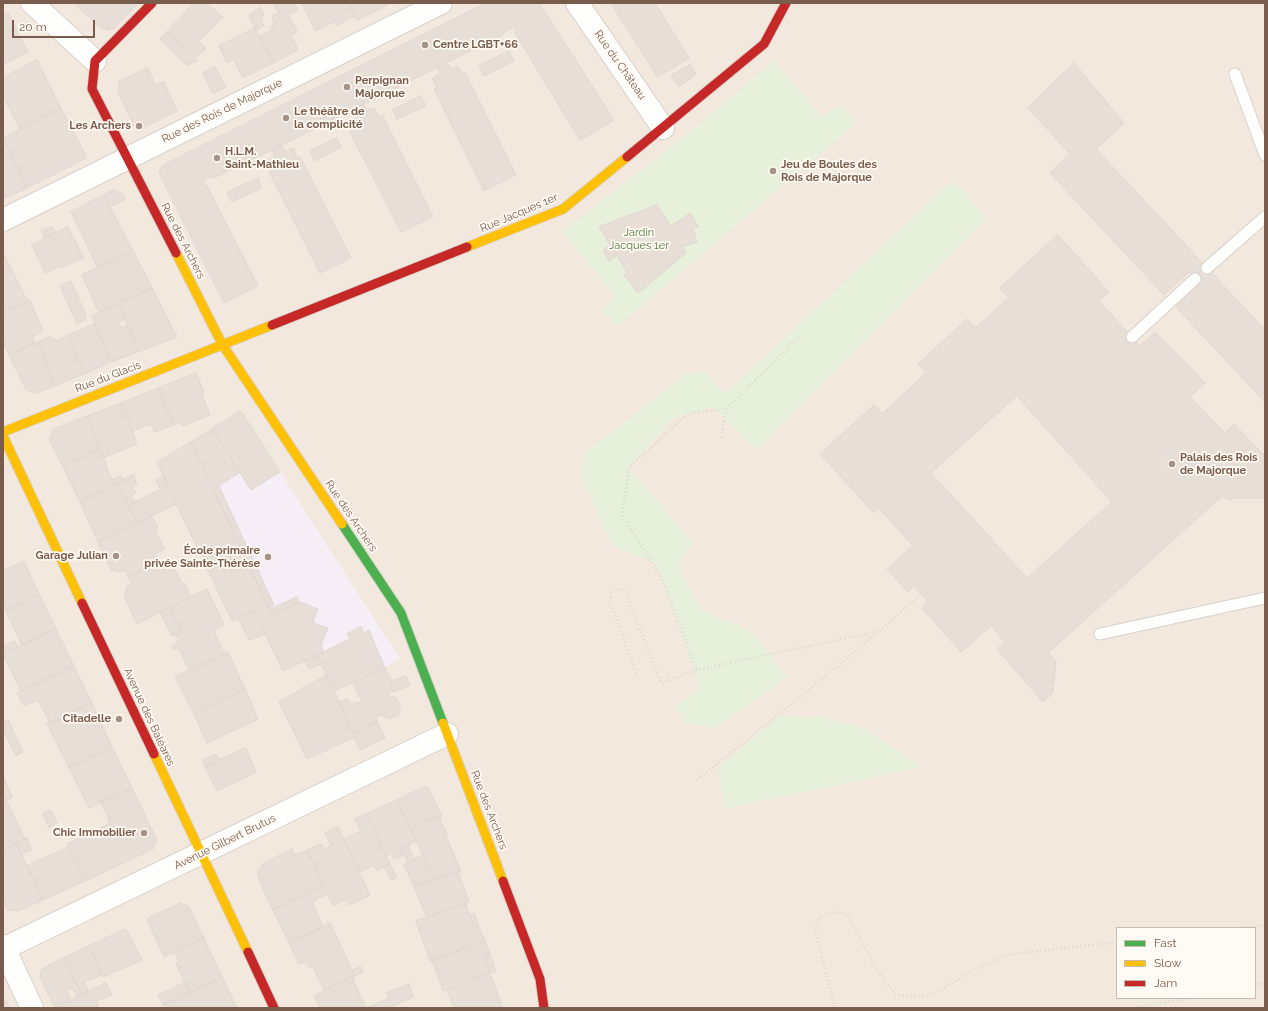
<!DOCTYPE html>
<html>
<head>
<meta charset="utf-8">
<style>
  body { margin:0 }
  #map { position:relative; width:1268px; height:1011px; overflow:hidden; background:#f9f5f0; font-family:Raleway,sans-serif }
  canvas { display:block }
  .frame { position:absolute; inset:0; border:4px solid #7a5c4d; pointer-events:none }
  .legend { position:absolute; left:1116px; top:927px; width:140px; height:72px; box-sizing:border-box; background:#fffaf3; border:1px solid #cabbb1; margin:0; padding:5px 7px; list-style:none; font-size:12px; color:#7a5c4d }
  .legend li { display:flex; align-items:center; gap:8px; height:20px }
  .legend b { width:20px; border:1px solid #cabbb1 }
  .scale { position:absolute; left:12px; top:20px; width:83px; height:18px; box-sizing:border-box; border:2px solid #7a5c4d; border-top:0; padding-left:5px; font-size:12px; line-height:14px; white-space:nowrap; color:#7a5c4d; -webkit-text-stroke:3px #fffaf3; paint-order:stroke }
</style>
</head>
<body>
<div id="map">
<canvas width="1268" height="1011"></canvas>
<div class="frame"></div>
<ul class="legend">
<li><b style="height:5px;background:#4caf50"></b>Fast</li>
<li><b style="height:5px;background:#ffc107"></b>Slow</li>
<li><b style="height:5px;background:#c62828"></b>Jam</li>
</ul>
<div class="scale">20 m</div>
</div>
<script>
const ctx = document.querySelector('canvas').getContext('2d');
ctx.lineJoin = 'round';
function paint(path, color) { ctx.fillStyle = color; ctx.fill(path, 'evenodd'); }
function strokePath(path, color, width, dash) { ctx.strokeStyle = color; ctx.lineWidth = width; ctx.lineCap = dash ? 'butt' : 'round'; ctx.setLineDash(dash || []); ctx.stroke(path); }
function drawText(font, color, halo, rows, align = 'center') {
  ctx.font = font + ' Raleway,sans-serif'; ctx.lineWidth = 3.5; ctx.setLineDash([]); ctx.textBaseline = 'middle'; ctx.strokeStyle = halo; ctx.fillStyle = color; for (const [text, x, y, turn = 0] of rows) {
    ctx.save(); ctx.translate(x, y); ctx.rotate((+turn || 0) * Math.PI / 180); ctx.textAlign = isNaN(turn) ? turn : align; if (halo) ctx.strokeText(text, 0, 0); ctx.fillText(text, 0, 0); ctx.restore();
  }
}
const residential = new Path2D(`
  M3,3H1265V1008H3ZM1117,928H1255V998H1117Z`);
const education = new Path2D(`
  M241,411L400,659L334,691L317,655L283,671L254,610L232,621L157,463Z`);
const green = new Path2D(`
  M774,60L822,117L840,104L857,123L618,326L603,311L615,295L562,232C634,176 707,121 774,60Z
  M953,180L987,218L757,450L713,407L673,418L629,467L693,543L678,567L703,611L751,631L788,677L715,728L686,723L674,707L700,689C686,646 672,604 656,563L613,546L581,477L585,453L686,374L706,372L725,394Z
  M780,716L825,718L866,729L922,767L724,809L718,768Z`);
const building = new Path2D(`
  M74,3H139L113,29L107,30L100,27Z
  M194,3H206L223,17L199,41L206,49L195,57L167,32Z
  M273,3H294L298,10L289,15L297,32L291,35L298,50L273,63L259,36L272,30L271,26L274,24L272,16L279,13Z
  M302,3H348L355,16L337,25L335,21L316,31Z
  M348,3H387L388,5L357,20Z
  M486,3H539L614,120L580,140L515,33L517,32L514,27L504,32V34L272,150L214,178L213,176L203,181L205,186H207L258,286L224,303L159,173L162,166Z
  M611,3H655L689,58L658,77Z
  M261,7L264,15L261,18L264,26L256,30L249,16Z
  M8,13L28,52L3,64V16Z
  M255,28L273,63L243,78L234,60L227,63L219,46Z
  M167,32L195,57L197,61L187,65L160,39Z
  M509,51L514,61L484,76L479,66Z
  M37,60L61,108L20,129L3,96V78Z
  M447,63L451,69L458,66L462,74L465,73L516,175L484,191L434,89L437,88L432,78L440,74L437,68Z
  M1074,63L1124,123L1096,149L1265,330V402L1176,307L1200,284L1195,279L1189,272L1164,295L1050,173L1070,154L1028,108Z
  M690,65L696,74L679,87L671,76Z
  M215,67L226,87L213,94L203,73Z
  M148,68L155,85L164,82L177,111L143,128L134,126L118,92L119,82Z
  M421,96L426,106L397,119L393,110Z
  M363,105L367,111L374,108L379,117L382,115L433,217L401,232L350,132L352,130L348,121L356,117L353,110Z
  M61,108L87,158L27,188L3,138Z
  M337,138L341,147L314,161L310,151Z
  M5,142L27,188L3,199V143Z
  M281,145L285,152L293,148L297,158L300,157L351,258L320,273L269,172L272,170L268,160L275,156L272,150Z
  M258,178L261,188L232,202L227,193Z
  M113,190L123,194L125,199L110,207L104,195Z
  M104,195L133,251L98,268L71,212Z
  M657,205L671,226L690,213L699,227L693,229L697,242L683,247L686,253L638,293L624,275L627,272L599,227Z
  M52,227L56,233L45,238L42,231Z
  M68,227L84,258L60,268L59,267L45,273L32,245Z
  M1058,235L1109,292L1099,301L1140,346L1155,332L1205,383L1190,397L1225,433L1234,424L1265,456V498H1234L1230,500L1222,496L1048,653L1056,662L1053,693L1043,702L997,649L1005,642L991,626L961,652L922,608L928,602L914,586L908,592L887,569L913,546L879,508L874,513L820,454L874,405L882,414L926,373L918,364L967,319L975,328L1009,298L1000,288ZM1017,396L1112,502L1027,578L931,473Z
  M610,245L617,255L609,261L603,251Z
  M133,251L152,288L99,313L82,275Z
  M3,252L28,302L3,313Z
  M71,281L87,318L77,324L60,286Z
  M152,288L177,337L138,352L119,303Z
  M30,300L43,331L32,337L35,343L9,355L3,342V313Z
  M119,303L125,319L118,321L121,328L128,325L138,352L111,362L92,316Z
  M95,324L111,362L84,374L69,335Z
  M69,335L84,374L54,386L38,342L50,336L52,340L56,338V341Z
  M38,342L54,386L36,393L26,390L9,355Z
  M196,373L204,393L202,394L210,415L182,426L181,422L173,425L159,388Z
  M159,388L173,425L155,432L151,424L132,431L122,403Z
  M122,403L137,444L103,458L88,416Z
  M241,411L280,472L251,490L212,429Z
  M88,416L100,449L63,467L49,439L54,429Z
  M212,429L240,472L219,486L274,605L269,608L191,442Z
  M191,442L272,615L300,602L318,609L313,623L328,628L321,645L324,652L283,671L254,610L232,621L157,463Z
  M100,449L114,485L80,502L63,467Z
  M133,475L137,484L132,486L136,493L131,495L135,503L128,506L117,483Z
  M121,476L123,481L114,485L112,480Z
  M164,476L168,486L161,490L156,480Z
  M117,483L137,523L98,542L80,502Z
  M168,486L176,504L137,523L128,506Z
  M152,516L158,528L155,530L165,549L156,554L160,562L128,577L125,570L120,572L111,570L98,542Z
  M24,561L39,594L6,611L3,605V571Z
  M160,562L164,570L173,565L182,584L184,583L191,597L137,624L124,596L128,585L132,584L128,577Z
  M207,589L224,625L214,630L224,654L190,671L178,648L174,650L172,645L179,642L176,635L182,633L170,608Z
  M39,594L56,629L22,645L6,611Z
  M297,597L300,602L272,615L269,610Z
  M170,608L182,633L172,636L160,613Z
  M254,610L265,634L249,640L238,618Z
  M361,627L364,633L369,630L385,668L334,691L317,655L350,639L347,634Z
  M56,629L74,666L21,691L3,654Z
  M15,641L17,647L3,654V647Z
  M228,652L245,689L194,714L175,677Z
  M317,655L322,664L309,669L305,661Z
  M74,666L92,703L50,723L38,700L24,706L17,693Z
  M385,668L392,681L390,682L393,691L388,693L390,697L393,696L397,698L400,705V710L398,716L388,719L380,715L376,716L377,722L363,727L365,729L353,734L339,702L348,699L351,705L362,701L353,683Z
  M327,675L355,737L307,759L279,702Z
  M406,676L410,685L393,692L390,682Z
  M245,689L258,719L207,743L194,714Z
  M92,703L112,747L69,768L47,724Z
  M8,720L23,752L16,756L3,729V722Z
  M377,722L385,738L360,750L353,734L365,729L363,727Z
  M112,747L132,788L89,808L69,768Z
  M246,748L256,772L217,791L205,767Z
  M216,755L219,760L205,767L203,760Z
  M3,776L12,797L3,802Z
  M427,786L442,816L410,828L397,800Z
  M132,788L157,840L153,849L85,881L67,844L109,824L108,821L109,820L101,802Z
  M6,800L25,839L3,850V802Z
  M397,800L416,841L401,848L404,855L394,860L391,853L386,856L367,814Z
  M51,810L57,823L49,828L43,814Z
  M367,814L390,864L377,871L374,865L359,872L344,839L361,831L355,819Z
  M439,817L447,835L446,836L461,871L435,880L410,828Z
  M338,827L370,895L349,905L347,899L333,906L307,850L321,844L324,849L331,846L325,833Z
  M27,838L32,850L21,854L16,843Z
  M16,843L43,900L18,911L7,910L3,901V850Z
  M408,845L415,860L408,863L401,848Z
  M69,847L85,881L43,900L27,866Z
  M292,849L295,855L307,850L323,886L273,910L259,880L258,876V871L263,864Z
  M423,855L435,880L414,887L404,865Z
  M390,864L397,878L391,880L385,867Z
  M458,871L469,902L427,918L414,887Z
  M323,886L327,894L312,902L323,927L289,943L273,910Z
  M181,903L189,907L204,938L164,957L147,919Z
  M466,904L474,927L478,925L485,941L430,961L416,921Z
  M475,914L478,925L474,927L470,915Z
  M330,923L355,976L324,991L313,967H309L304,962L299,964L289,943Z
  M126,929L142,960L103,977L89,946Z
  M204,938L222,977L190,993L176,964L179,962L175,952Z
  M485,941L490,954L484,956L490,973L443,991L432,960Z
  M89,946L102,975L84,982L89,992L82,995L64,958Z
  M490,954L496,972L490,973L484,956Z
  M64,958L82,995L77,997L73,988L67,991L71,1000L55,1008L40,977L42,969Z
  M361,967L363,972L355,976L353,970Z
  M490,973L503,1008H454L447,990Z
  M222,977L237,1008H165L163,1005Z
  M352,977L366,1008H320L314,996Z
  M106,983L112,995L96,1001L99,1008H55Z
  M185,983L190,993L163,1005L158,995Z
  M409,984L413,997L389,1008H367L389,998L387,993Z
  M3,998L5,999L10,1008H3Z`);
const path = new Path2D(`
  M721,437L726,409
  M697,670L662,578L622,516L629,467L689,413L726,409L800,336
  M636,673L610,601L611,592L622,589L626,593L661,683L692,671L879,631
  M697,780C773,719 849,659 921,594
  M1238,928L1265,925
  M1255,985L1265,983
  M835,1008L815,930L820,917L832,912L848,915L878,972L895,994L914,997L934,994L975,969L1010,954L1117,942
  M1133,1008L1188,998`);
const lane = new Path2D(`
  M1235,74L1265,155
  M1207,268L1265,217
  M1132,337L1195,279
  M1100,634L1265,598`);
const street = new Path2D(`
  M32,3L95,61
  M577,3L663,128
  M3,220L441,3
  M3,946L32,1008
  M3,949L447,734`);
const fast = new Path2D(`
  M342,524L401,613L443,723`);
const slow = new Path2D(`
  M467,247L563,209L627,157
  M176,253L222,344L342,524
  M3,432L272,325
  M3,436L82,603
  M443,723L503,881
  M154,754L248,952`);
const jam = new Path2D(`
  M152,3L95,61L92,89L176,253
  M627,157L764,44L786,3
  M272,325L467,247
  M82,603L154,754
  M503,881L540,979L544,1008
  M248,952L274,1008`);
const markers = [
  [425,45,4,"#a69286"],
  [347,87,4,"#a69286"],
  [286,118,4,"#a69286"],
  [139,126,4,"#a69286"],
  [217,158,4,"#a69286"],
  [773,171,4,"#a69286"],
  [1172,464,4,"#a69286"],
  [116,556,4,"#a69286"],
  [268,557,4,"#a69286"],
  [119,719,4,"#a69286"],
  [144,833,4,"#a69286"]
];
const poiNames = [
  ["Centre LGBT+66",433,45],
  ["Perpignan",355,81],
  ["Majorque",355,94],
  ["Le théâtre de",294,112],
  ["la complicité",294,125],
  ["Les Archers",131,126,"right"],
  ["H.L.M.",225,152],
  ["Saint-Mathieu",225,165],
  ["Jeu de Boules des",781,165],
  ["Rois de Majorque",781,178],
  ["Palais des Rois",1180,458],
  ["de Majorque",1180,471],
  ["École primaire",260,551,"right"],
  ["privée Sainte-Thérèse",260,564,"right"],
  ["Garage Julian",108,556,"right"],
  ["Citadelle",111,719,"right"],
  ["Chic Immobilier",136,833,"right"]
];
const streetNames = [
  ["Rue du Château",620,65,55],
  ["Rue des Rois de Majorque",222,111,-26],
  ["Rue Jacques 1er",519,213,-23],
  ["Rue des Archers",183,241,63],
  ["Rue du Glacis",108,377,-21],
  ["Rue des Archers",351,516,56],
  ["Avenue des Baléares",149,717,65],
  ["Rue des Archers",489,810,69],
  ["Avenue Gilbert Brutus",225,842,-26]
];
const parkNames = [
  ["Jardin",639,233],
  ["Jacques 1er",639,246]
];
paint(residential, '#f2e8de');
paint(education, '#f6eef6');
paint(green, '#e7f0db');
paint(building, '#e6ded7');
strokePath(building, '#e2d8d2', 1);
strokePath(lane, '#d7d1cb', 13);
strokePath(street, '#d7d1cb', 24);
strokePath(fast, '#d9d2cb', 11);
strokePath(slow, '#d9d2cb', 11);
strokePath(jam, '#d9d2cb', 11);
strokePath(path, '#dcd5d0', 2.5, [1, 3]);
strokePath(lane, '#fefefd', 11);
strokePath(street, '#fefefd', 22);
strokePath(fast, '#4caf50', 9);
strokePath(slow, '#ffc107', 9);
strokePath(jam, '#c62828', 9);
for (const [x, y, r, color] of markers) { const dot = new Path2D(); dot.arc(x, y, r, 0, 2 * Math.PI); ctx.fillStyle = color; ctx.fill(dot); strokePath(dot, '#fffaf3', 1.5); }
drawText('bold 11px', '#7a5c4d', '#fffaf3', poiNames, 'left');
drawText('11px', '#7a5c4d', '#fffaf3', streetNames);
drawText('11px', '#537a41', '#fffaf3', parkNames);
</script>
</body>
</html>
